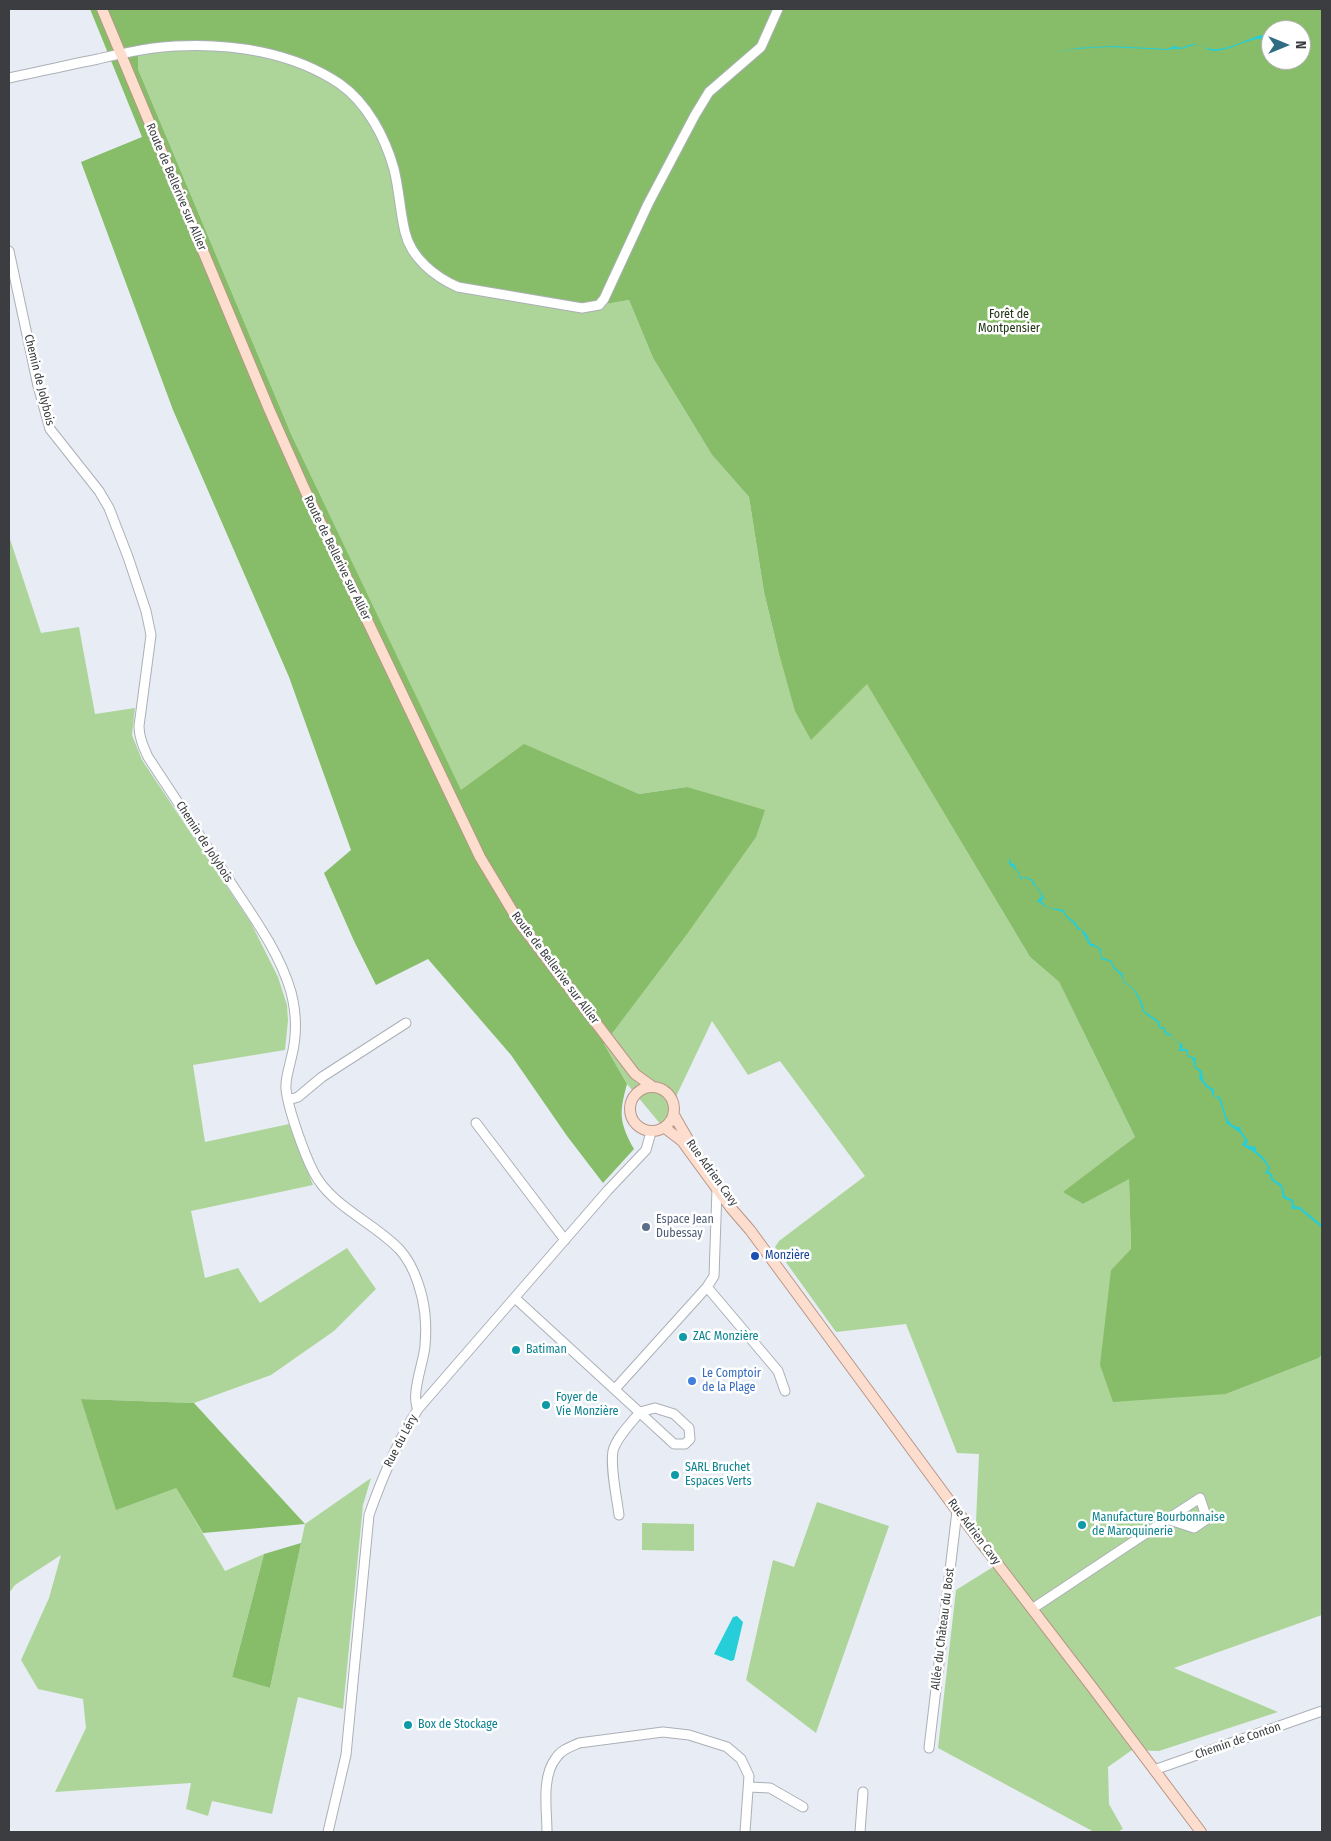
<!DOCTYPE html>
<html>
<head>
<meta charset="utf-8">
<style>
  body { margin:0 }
  #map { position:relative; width:1331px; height:1841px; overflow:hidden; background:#e8edf5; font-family:"Fira Sans Condensed",sans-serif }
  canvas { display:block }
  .frame { position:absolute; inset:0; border:10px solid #3b3d40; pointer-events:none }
  .north { position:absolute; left:1261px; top:20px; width:50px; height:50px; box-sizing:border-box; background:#fff; border:1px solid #b1b1b3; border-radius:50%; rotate:90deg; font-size:14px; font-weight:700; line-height:20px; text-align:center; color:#3b3d40 }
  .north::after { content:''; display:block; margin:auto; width:18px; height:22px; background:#2f6d83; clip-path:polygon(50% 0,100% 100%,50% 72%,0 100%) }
</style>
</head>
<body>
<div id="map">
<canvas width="1331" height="1841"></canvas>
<div class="frame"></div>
<div class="north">N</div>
</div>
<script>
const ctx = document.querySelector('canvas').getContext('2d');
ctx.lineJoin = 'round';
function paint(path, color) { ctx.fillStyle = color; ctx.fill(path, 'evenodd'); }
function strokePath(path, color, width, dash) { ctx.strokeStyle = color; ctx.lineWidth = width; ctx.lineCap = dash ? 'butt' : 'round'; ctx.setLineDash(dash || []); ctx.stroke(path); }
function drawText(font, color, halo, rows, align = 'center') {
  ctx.font = font + ' "Fira Sans Condensed",sans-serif'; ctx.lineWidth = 5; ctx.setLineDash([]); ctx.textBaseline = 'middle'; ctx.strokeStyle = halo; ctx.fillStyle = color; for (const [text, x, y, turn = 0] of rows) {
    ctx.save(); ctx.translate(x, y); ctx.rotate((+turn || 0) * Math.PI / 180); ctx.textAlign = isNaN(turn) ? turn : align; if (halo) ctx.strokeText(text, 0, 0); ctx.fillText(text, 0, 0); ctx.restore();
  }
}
const green = new Path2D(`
  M175,46L278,56L340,84L599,305L629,300L653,358L712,455L749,497L764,592L778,650L811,739L867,683L1030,957L1059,982L1135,1137L1064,1192L1083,1204L1129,1178L1131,1250L1111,1270L1226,1394L1319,1358L1322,1354V1615L1174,1668L1278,1712L1159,1751L1132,1750L1108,1767L1109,1804L1123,1829L1117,1832H1094L938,1748L956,1590L993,1567L975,1545L979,1454L957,1453L906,1324L836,1332L775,1247L779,1241L865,1176L780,1061L748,1075L712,1021L662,1126L627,1084L604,1044L618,1024L687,787L639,794L601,778L461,791L292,436L138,69V51Z
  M9,536L41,633L79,627L95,714L135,708L132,735L142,760L251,923L278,977L287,1005L288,1021L285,1050L193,1065L205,1142L289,1124L313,1185L191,1211L205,1278L238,1268L260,1303L347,1248L376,1289L334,1331L271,1375L194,1403L81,1399L176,1488L225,1571L264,1554L232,1677L270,1688L305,1524L371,1478L363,1505L343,1709L298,1697L272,1814L212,1801L208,1816L186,1809L191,1783L55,1792L86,1728L83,1699L38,1689L21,1660L49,1598L61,1555L15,1585L9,1593Z
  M817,1502L889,1526L816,1733L746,1680L773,1560L794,1567Z
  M642,1523L694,1524V1551L642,1550Z`);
const forest = new Path2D(`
  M90,9H1322V1354L1319,1358L1226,1394L1113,1402L1100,1365L1111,1270L1131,1249L1129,1179L1083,1204L1063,1192L1135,1137L1059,982L1030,957L867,684L811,740L795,711L778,650L764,592L749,497L712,455L653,358L629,300L582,308L458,287L414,252L387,146L357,101L312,69L245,48L138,51V69L292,436L461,790L524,744L639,794L687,787L765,810L756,837L687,934L604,1044L627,1084C619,1113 619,1122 634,1149L603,1183L567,1136L511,1055L428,959L376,985L354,941L324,873L351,850L289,677L173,410L81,162L142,137ZM1271,30H1301V60H1271Z
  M81,1399L194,1403L305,1524L203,1533L176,1488L116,1510Z
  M301,1543L270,1688L232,1677L264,1554Z`);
const water = new Path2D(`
  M1261,35L1271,37V39C1248,36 1236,50 1214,51C1208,51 1204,46 1199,45C1192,44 1186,49 1180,49C1175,49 1174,48 1169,50L1110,47L1075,49L1053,53L1077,48L1112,46L1168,49L1174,46L1182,48C1197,40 1199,47 1212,49C1226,51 1248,39 1261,35Z
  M1009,857L1011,863L1015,865L1016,869L1019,872L1021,878L1026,877L1033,880C1034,886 1042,891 1044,898L1041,901L1047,907L1064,910L1066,915L1075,922L1079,928L1086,933L1091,944H1094L1101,949V957L1112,961L1114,967L1123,974V981C1135,988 1142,997 1144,1011L1159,1021L1160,1027H1164L1167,1033L1171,1034L1174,1040L1183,1045L1182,1049H1187L1189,1056L1196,1058L1195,1066L1202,1071C1202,1079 1205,1086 1214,1089V1096L1220,1097C1225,1108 1225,1127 1240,1127L1241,1131L1248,1141L1246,1145L1256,1147V1151L1263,1157L1270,1167L1268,1172L1272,1174L1273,1179L1282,1185L1285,1196L1293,1200L1294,1206L1300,1207L1322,1225V1228L1299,1209H1292L1291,1201L1283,1198L1281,1187L1271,1180L1270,1175L1265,1173L1268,1167C1259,1154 1254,1152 1242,1145L1245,1140C1240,1131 1235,1129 1227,1124L1219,1099L1213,1096L1211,1090L1206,1087L1199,1078L1200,1072L1194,1067L1193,1059L1188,1057L1186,1051H1179L1180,1045L1170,1035H1166L1163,1029L1159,1028L1157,1022L1143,1012C1140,999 1135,988 1123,982L1121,975L1113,968L1111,962L1101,959L1099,949L1094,946H1090L1081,930H1078C1074,921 1066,919 1063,912L1046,907L1037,901L1042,896L1036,887L1033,885L1032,881L1026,878L1020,879L1018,872L1009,864Z
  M737,1616L743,1622L734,1660L731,1661L714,1654L733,1617Z`);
const minor = new Path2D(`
  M9,78C38,72 68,65 98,59C123,53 150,47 176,46C231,43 293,52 340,84C367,103 385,137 394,169C399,189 400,211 405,232C411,258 435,277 458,287L582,308L599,305L604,299L648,204L695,115L709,92L761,47L778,9
  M9,251L38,386L50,429L99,491L109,508L128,557L146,611L151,635L139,726C139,737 143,746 148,757C175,798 202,839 229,880C252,915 279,951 291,992C297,1015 297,1037 291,1059C289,1069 285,1079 286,1089C288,1109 304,1153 313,1171C331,1207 374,1222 400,1250C408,1259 414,1271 418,1283C425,1303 427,1325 425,1346C424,1361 410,1396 418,1409
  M288,1100L298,1097L322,1077L406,1023
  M476,1123L565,1240
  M707,1287L778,1371L785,1391
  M515,1298L674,1444H685L690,1439L689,1428L674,1414L655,1408L640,1412
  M615,1389L707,1287L714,1276L717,1189
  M619,1515C617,1498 610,1468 613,1451C616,1438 631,1423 640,1412
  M1032,1609L1157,1526L1200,1498L1207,1519L1194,1528L1167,1519
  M929,1748L957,1511
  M1154,1770L1322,1711
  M749,1787L770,1788L803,1807
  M328,1832L346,1755L369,1515C382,1478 397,1442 418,1409L608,1190L646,1150L651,1132
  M547,1832C547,1810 541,1777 556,1758C561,1750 570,1747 579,1743L663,1732L689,1735L727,1747L741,1759L749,1776L745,1832
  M860,1832L863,1792`);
const major = new Path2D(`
  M102,9L269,409L305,490L480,857L519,922L635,1074L653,1087
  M630 1109a22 22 0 1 1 44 0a22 22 0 1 1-44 0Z
  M674,1115L690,1143
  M665,1128L682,1141L731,1208L750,1230L957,1511L1092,1687L1201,1832`);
const markers = [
  [646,1227,5,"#5c6f8a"],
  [755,1256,5,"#1a4fb4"],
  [683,1337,5,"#0f9aa8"],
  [516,1350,5,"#0f9aa8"],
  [692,1381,5,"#3f7fe0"],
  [546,1405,5,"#0f9aa8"],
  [675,1475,5,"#0f9aa8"],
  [1082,1525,5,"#0f9aa8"],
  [408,1725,5,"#0f9aa8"]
];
const streetNames = [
  ["Route de Bellerive sur Allier",176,187,67],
  ["Chemin de Jolybois",39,380,76],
  ["Route de Bellerive sur Allier",337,558,64],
  ["Chemin de Jolybois",204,842,57],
  ["Route de Bellerive sur Allier",555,968,53],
  ["Rue Adrien Cavy",712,1173,54],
  ["Rue du Léry",401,1441,-62],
  ["Rue Adrien Cavy",974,1532,53],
  ["Allée du Château du Bost",943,1629,-83],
  ["Chemin de Conton",1238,1741,-19]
];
const parkNames = [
  ["Forêt de",1009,315],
  ["Montpensier",1009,329]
];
const serviceNames = [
  ["Espace Jean",656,1220],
  ["Dubessay",656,1234]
];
const transitNames = [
  ["Monzière",765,1256]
];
const cultureNames = [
  ["ZAC Monzière",693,1337],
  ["Batiman",526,1350],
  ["Foyer de",556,1398],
  ["Vie Monzière",556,1412],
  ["SARL Bruchet",685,1468],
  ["Espaces Verts",685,1482],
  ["Manufacture Bourbonnaise",1092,1518],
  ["de Maroquinerie",1092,1532],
  ["Box de Stockage",418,1725]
];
const shopNames = [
  ["Le Comptoir",702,1374],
  ["de la Plage",702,1388]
];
paint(green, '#aed599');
paint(forest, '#87bd69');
paint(water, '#25ced8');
strokePath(minor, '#abb0b7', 11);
strokePath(major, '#b89687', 12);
strokePath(minor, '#fff', 9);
strokePath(major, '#fdddce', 10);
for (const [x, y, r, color] of markers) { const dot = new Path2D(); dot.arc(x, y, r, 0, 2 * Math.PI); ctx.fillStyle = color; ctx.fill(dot); strokePath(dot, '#fff', 2); }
drawText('12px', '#3b3d40', '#fff', streetNames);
drawText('12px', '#203513', '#fff', parkNames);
drawText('12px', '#4e5e75', '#fff', serviceNames, 'left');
drawText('12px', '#164399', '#fff', transitNames, 'left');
drawText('12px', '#0d838f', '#fff', cultureNames, 'left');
drawText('12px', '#366cbe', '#fff', shopNames, 'left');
</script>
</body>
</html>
